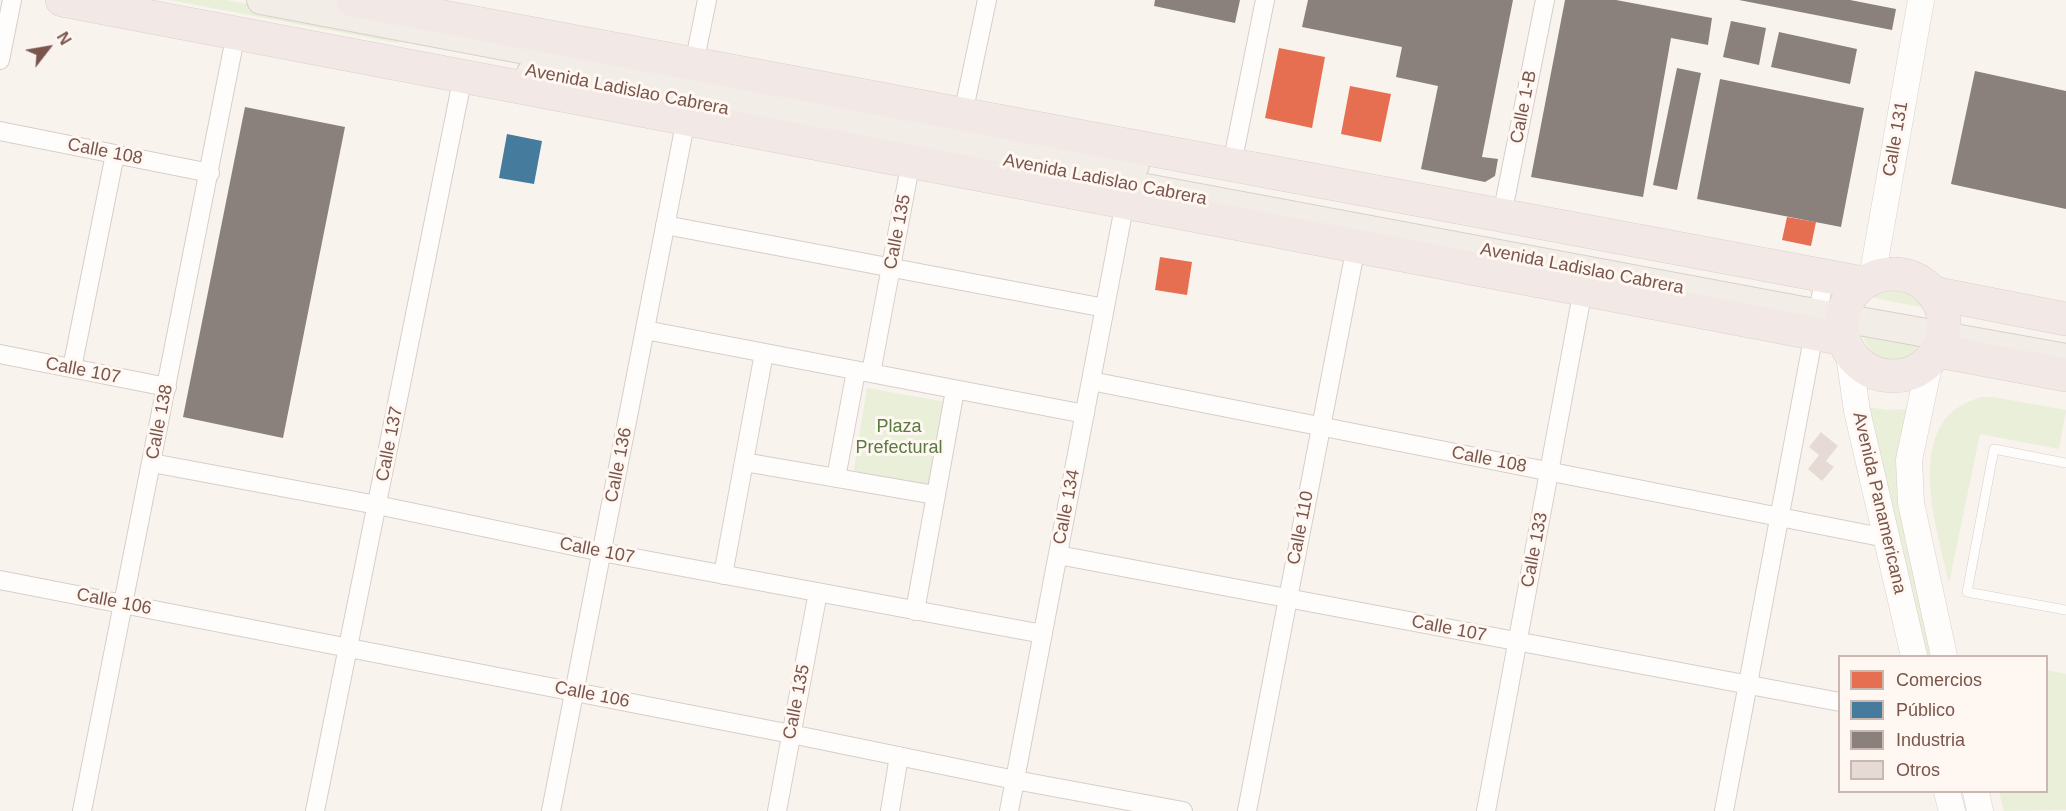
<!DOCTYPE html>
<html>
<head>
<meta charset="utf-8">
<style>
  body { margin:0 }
  #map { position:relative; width:2066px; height:811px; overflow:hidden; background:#f9f3ee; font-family:Helvetica,sans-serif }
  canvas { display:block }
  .legend { position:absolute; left:1838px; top:655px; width:210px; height:138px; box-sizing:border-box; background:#fff8f2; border:2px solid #cab7b0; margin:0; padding:8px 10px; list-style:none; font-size:18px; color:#7a554c }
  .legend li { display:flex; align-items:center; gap:12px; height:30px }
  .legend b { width:30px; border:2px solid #cab7b0 }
  .north { position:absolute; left:18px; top:18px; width:60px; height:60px; -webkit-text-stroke:4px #fff8f2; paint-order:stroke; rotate:59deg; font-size:16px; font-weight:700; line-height:24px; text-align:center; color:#7a554c }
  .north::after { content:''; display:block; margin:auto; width:21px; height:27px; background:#7a554c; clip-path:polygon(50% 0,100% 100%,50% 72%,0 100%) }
</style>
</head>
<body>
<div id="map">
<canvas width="2066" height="811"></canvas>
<ul class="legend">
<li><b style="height:16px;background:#e76f51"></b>Comercios</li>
<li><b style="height:16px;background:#457b9d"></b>Público</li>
<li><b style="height:16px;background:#8a817c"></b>Industria</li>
<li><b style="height:16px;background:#e6dad5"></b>Otros</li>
</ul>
<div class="north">N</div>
</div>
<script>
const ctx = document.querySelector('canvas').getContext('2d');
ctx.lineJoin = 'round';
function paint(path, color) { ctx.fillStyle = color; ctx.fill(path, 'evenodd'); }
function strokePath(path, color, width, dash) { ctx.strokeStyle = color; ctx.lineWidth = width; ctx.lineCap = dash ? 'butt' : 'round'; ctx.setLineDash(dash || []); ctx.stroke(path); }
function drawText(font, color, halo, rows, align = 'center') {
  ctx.font = font + ' Helvetica,sans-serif'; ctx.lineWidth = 6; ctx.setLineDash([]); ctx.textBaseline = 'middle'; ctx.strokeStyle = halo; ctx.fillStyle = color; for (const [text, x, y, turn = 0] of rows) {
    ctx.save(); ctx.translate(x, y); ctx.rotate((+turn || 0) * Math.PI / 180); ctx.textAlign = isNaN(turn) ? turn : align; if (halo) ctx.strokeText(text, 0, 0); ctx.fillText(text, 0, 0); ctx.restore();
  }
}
const green = new Path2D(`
  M170,0H226L400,32L398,43Z
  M1895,287C1910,290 1918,296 1926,308L1869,297L1876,292Z
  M1860,327L1925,338C1906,372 1867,364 1860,327Z
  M867,388L946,402L932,487L853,474Z
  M1980,397H1993L2066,410L2059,449L1980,434L1949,583C1939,536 1914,462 1945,419C1953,408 1968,402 1980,397Z
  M1867,407L1888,410L1909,409L1902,508L1905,540L1933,656H1924Z
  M2047,670L2066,674V810L2004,811L1999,792H2046Z`);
const shops = new Path2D(`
  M1279,48L1325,57L1312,128L1265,118Z
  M1350,86L1391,94L1381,142L1341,134Z
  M1787,217L1816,222L1811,246L1782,240Z
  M1160,257L1192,262L1187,295L1155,290Z`);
const public = new Path2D(`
  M507,134L542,141L534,184L499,178Z`);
const industry = new Path2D(`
  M1155,0H1240L1235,23L1154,6Z
  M1308,0H1513L1482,157L1498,159L1495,176L1485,182L1421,169L1438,86L1396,77L1402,47L1302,27Z
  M1565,0H1616L1712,18L1708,45L1671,38L1643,197L1531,177Z
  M1739,0H1850L1896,9L1892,30Z
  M1731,21L1766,28L1759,65L1723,57Z
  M1779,32L1857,49L1850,84L1771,67Z
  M1677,68L1701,73L1677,190L1653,185Z
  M1975,71L2066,91V209L1951,184Z
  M1720,79L1864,108L1841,227L1697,199Z
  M245,107L345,127L283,438L183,417Z`);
const building = new Path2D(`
  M1821,432L1838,446L1826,461L1834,467L1822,481L1808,469L1819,455L1809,447Z`);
const lane = new Path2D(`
  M2066,463L1994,449L1967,592L2066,610`);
const street = new Path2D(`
  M0,60L12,0
  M694,64L707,0
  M963,114L987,0
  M0,131L210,173
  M1232,164L1265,0
  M1502,215L1545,0
  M665,225L1105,308
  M645,330L1085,414
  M0,354L167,387
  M72,368L115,154
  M871,373L911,161
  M1091,381L1886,538
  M744,462L935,495
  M152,463L377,505L602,552L1043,634
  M836,478L856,371
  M1058,555L1840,702
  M723,575L764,353
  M0,580L791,734L1015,780L1183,811
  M915,611L955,390
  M82,811L236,33
  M315,811L463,76
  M551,811L686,119
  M777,811L818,592
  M890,811L899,756
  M1009,811L1125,202
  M1247,811L1356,246
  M1486,811L1583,289
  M1724,811L1825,275`);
const secondary = new Path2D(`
  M1872,278L1921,0
  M1848,348L1857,411L1914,656
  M1930,361L1909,460L1911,503L1944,656
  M1947,792L1952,811
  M1976,792L1980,811`);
const primary = new Path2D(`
  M261,0L1135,165
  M531,73L1798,310L2066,358`);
const highway = new Path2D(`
  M62,0L1844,339
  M353,0L1863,283
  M1842 325a51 51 0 1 1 102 0a51 51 0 1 1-102 0Z
  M1933,293L2066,319
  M1938,351L2066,375`);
const streetNames = [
  ["Avenida Ladislao Cabrera",627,90,11],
  ["Calle 1-B",1524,107,-79],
  ["Calle 131",1896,139,-80],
  ["Calle 108",105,152,11],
  ["Avenida Ladislao Cabrera",1105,180,11],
  ["Calle 135",898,232,-79],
  ["Avenida Ladislao Cabrera",1582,269,11],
  ["Calle 107",83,371,11],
  ["Calle 138",160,422,-79],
  ["Calle 137",390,444,-79],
  ["Calle 108",1489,460,11],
  ["Calle 136",619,465,-79],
  ["Avenida Panamericana",1879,503,77],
  ["Calle 134",1067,507,-79],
  ["Calle 110",1301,528,-79],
  ["Calle 133",1535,550,-79],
  ["Calle 107",597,551,11],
  ["Calle 106",114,602,11],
  ["Calle 107",1449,629,11],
  ["Calle 106",592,695,11],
  ["Calle 135",797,702,-79]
];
const parkNames = [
  ["Plaza",899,427],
  ["Prefectural",899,448]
];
paint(green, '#e9efd9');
paint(shops, '#e76f51');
paint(public, '#457b9d');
paint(industry, '#8a817c');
paint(building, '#e6dad5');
strokePath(lane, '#d7cec9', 10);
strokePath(street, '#d7cec9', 20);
strokePath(secondary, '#d9cfca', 27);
strokePath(primary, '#dacfcb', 30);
strokePath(highway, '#dacfcb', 34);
strokePath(lane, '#fefdfc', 9);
strokePath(street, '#fefdfc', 18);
strokePath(secondary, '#fefdfc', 26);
strokePath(primary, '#f3ede7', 28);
strokePath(highway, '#f2e8e6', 33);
drawText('18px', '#7a554c', '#fff8f2', streetNames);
drawText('18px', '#597a41', '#fff8f2', parkNames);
</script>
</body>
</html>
